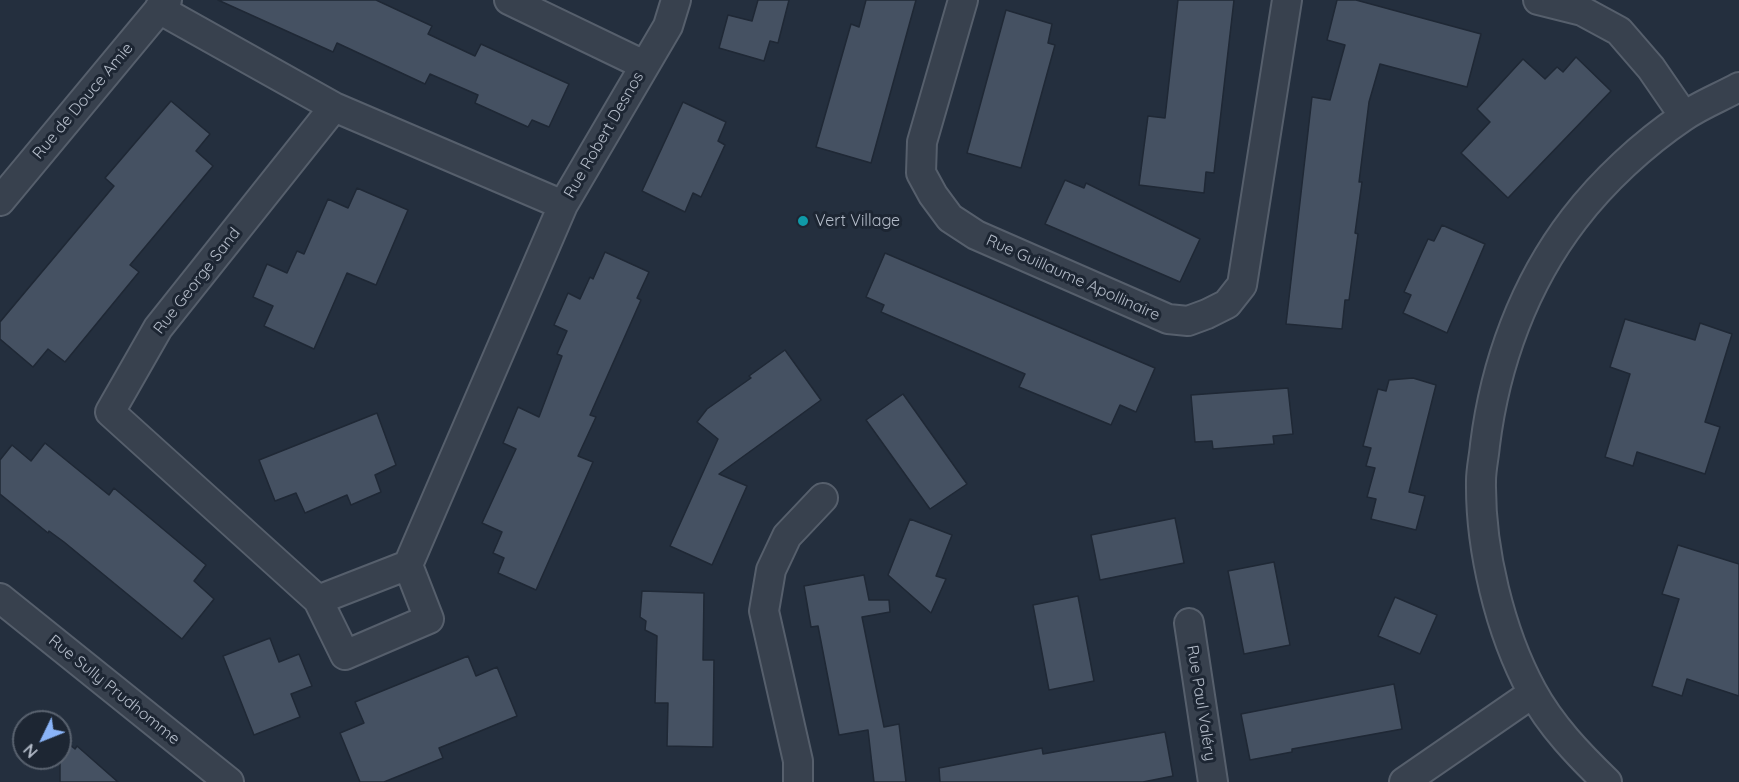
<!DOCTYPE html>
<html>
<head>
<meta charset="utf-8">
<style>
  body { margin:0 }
  #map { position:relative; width:1739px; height:782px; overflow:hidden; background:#242f3e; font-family:Quicksand,sans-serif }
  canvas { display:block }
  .north { position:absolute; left:12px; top:710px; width:60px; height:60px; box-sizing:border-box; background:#1d2633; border:2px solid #59626f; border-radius:50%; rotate:227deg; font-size:16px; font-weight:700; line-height:24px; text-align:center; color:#b4bcc9 }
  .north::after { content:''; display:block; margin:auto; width:21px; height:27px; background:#8ab4f8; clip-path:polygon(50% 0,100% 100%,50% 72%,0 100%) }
</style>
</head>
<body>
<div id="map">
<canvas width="1739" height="782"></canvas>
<div class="north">N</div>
</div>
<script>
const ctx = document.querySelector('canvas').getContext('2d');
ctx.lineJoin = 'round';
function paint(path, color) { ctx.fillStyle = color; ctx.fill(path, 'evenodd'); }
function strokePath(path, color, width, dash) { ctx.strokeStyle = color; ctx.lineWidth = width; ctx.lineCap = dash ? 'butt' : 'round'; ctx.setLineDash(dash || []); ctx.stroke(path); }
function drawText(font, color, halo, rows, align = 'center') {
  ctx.font = font + ' Quicksand,sans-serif'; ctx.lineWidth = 6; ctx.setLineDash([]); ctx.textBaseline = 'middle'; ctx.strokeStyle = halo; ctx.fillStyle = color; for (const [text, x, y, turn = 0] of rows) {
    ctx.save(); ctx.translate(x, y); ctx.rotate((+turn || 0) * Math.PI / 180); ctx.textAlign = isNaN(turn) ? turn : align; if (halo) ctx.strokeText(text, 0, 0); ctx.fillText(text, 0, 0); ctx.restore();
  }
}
const building = new Path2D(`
  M218,0H376L432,26L428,34L475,56L481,44L569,84L549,127L532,120L528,127L475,103L478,95L430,74L425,84L337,43L333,52Z
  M758,0H789L778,43L770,41L764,61L719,48L728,15L752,21Z
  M866,0H916L871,163L816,147L851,24L859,27Z
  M1178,0H1234L1214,173L1206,172L1204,193L1139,185L1148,116L1165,118Z
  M1337,0H1356L1481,34L1467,87L1380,64L1369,102L1359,182H1362L1355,233L1358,234L1349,300H1345L1342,329L1286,324L1312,97L1330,100L1345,45L1327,40Z
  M1006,10L1052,24L1048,43L1055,45L1021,168L967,153Z
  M1576,57L1611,91L1508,198L1461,153L1490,122L1477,109L1523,59L1545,79L1557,67L1563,72Z
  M171,101L210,134L196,151L213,166L130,265L139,272L65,362L48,349L33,367L0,339V322L114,186L105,178Z
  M683,102L726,122L718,141L725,145L701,197L693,193L685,212L642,191Z
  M1065,180L1084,188L1086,183L1200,239L1180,282L1045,224Z
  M357,188L408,210L376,285L347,273L314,349L264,326L273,306L253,297L267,264L287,273L297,251L304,254L328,199L348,208Z
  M1442,225L1485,244L1447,333L1403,313L1411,295L1404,292L1428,239L1434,241Z
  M605,252L649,272L637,298L641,300L590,415L596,417L578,456L593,462L536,590L498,573L504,558L493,553L502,532L482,523L516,449L503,443L518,407L539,417L562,356L557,354L567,331L554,325L568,293L580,299L590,277L593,279Z
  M885,253L1155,368L1136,412L1120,405L1111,425L1019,387L1025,374L881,312L884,305L866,297Z
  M1625,319L1695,340L1700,323L1732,334L1705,422L1720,427L1705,474L1637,452L1633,466L1605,457L1630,374L1610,367Z
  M785,350L821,400L719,474L747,486L712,565L670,546L718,439L697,422L707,409L751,378L749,376Z
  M1413,378L1436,385L1409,492L1425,496L1416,530L1371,519L1376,499L1367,497L1375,468L1366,466L1371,448L1363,446L1378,389L1386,391L1389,380Z
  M1288,388L1293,434L1273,436L1274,444L1213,449L1212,441L1195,442L1191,395Z
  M903,394L967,484L930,509L866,420Z
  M377,413L396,465L375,475L381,492L351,505L347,495L305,513L296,493L275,501L259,460Z
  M45,443L109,495L114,488L206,565L194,581L214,599L182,639L64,542L49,531L48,533L0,494V460L12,445L31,461Z
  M1175,518L1184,563L1100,580L1091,535Z
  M910,519L952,535L936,576L946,579L931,613L888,575Z
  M1678,545L1739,564V696L1687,679L1682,696L1652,686L1679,599L1662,594Z
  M1274,562L1290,645L1244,654L1228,571Z
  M864,575L869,600H889L890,612L862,617L884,727L899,724L906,782H874L868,730L839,735L818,626L811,627L804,586Z
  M642,591L704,593L703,660H714L713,747L667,746L668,703H655L657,636L645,630L646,621L640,617Z
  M1078,596L1094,681L1049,690L1033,605Z
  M1395,597L1437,615L1420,654L1378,636Z
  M270,638L279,662L299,654L312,686L291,694L300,717L254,735L223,656Z
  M468,656L476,676L497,667L517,716L439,748L443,758L384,782H360L340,733L364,723L355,702Z
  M1394,684L1402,729L1292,749V752L1250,760L1241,714Z
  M1165,732L1173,776L1143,782H940L939,768L1042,748L1043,754Z
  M60,737L75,749L77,746L118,782H60Z`);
const street = new Path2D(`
  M509,0L644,65
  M963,0L922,142L921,173L933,195L950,218L976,235L1168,319L1188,321L1207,314L1227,304L1242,285L1287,0
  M1538,0L1582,11L1619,31L1651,68L1684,116
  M159,9L334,107L563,205L408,565L318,600L110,412L158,328L334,107
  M0,201L167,0
  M563,205L668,26L676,0
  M0,598L229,782
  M318,600L345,655L429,619L408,565
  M1189,623L1213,782
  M798,782V761L764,611L771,570L787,536L823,498
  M1404,782L1533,693
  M1607,782C1579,755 1551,726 1532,691C1500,632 1480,549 1481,481C1481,469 1484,457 1485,445C1495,364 1524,284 1574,219C1603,181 1643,144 1683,117C1700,105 1721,97 1739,87`);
const markers = [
  [803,221,6,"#0f9aa8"]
];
const streetNames = [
  ["Rue de Douce Amie",83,101,-50],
  ["Rue Robert Desnos",604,135,-60],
  ["Rue Guillaume Apollinaire",1073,278,24],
  ["Rue George Sand",197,281,-52],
  ["Rue Sully Prudhomme",114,690,39],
  ["Rue Paul Valéry",1201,703,81]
];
const poiNames = [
  ["Vert Village",815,221]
];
paint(building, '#455162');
strokePath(building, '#1f2835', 1.5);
strokePath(street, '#565f6c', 32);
strokePath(street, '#38414e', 28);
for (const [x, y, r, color] of markers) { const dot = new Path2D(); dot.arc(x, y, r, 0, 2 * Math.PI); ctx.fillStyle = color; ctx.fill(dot); strokePath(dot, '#1d2633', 2); }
drawText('16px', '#b4bcc9', '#1d2633', streetNames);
drawText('16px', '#b4bcc9', '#1d2633', poiNames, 'left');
</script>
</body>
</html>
